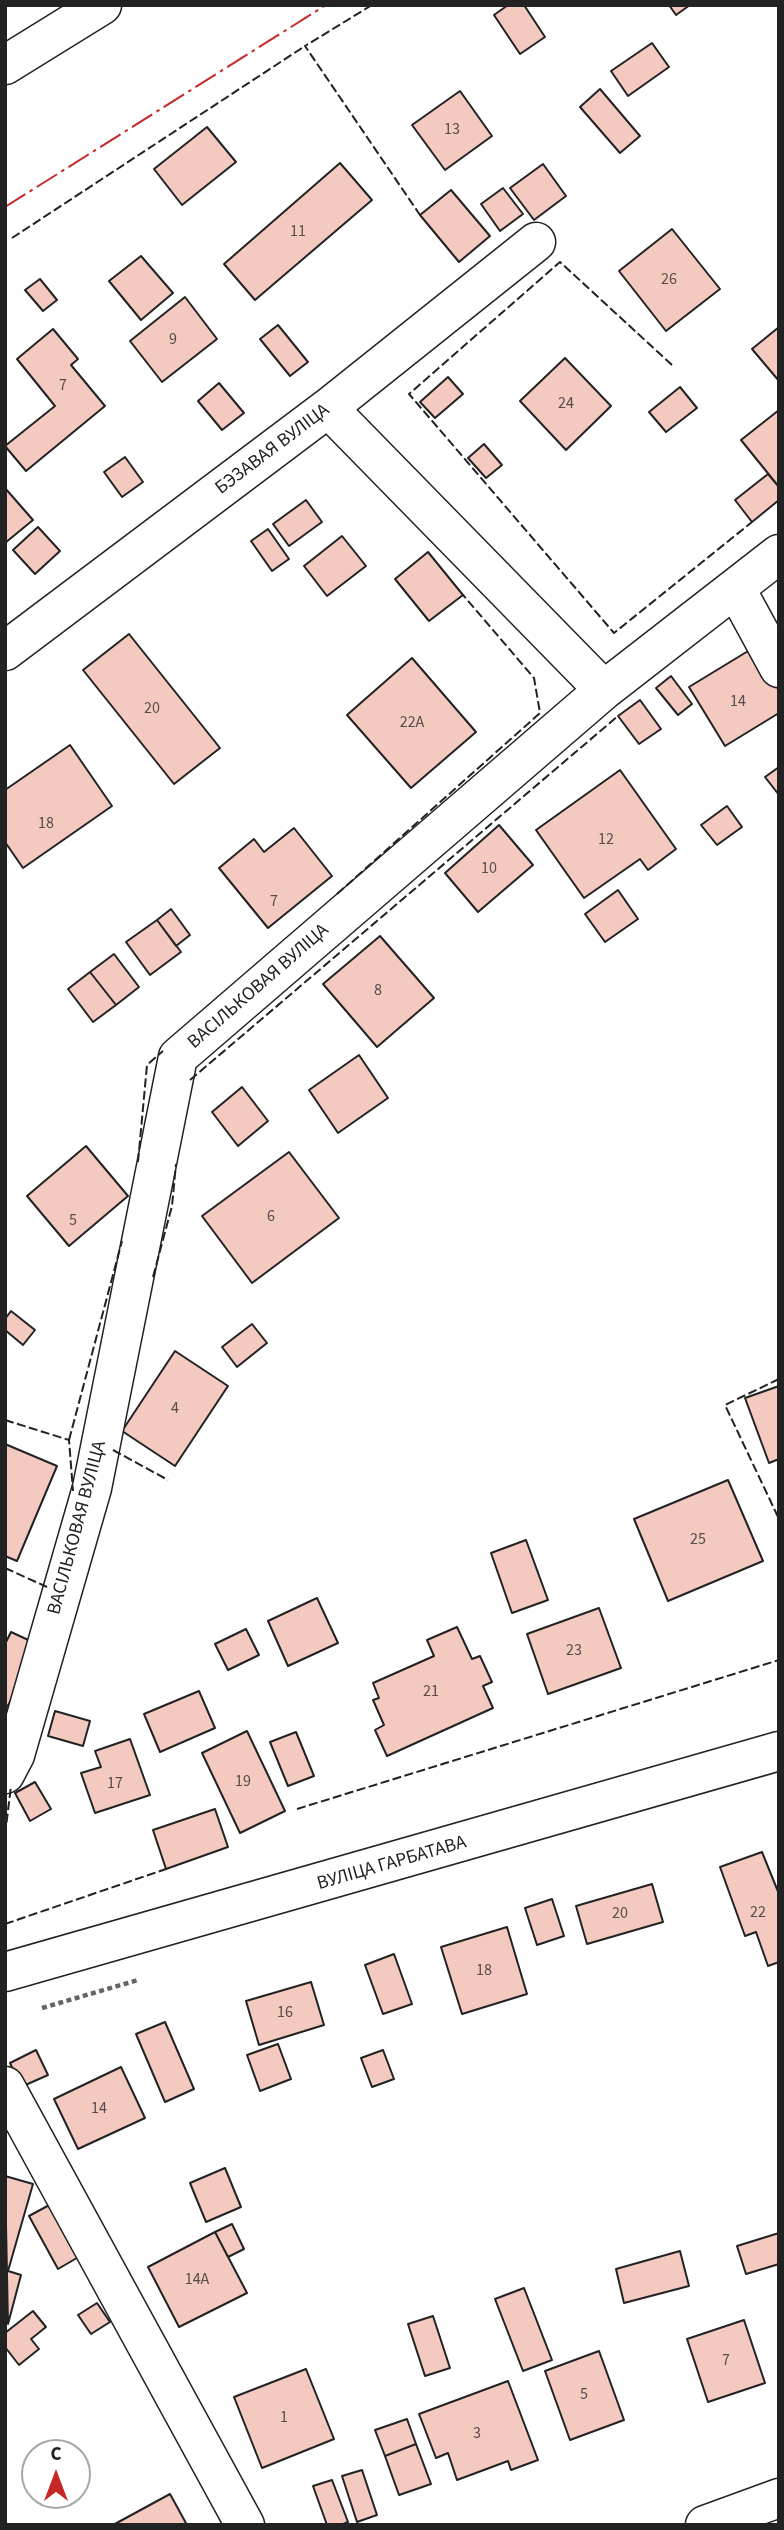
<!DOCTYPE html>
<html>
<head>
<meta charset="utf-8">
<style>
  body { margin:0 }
  #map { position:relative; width:784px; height:2530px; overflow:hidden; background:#fff; font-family:"Source Sans 3",sans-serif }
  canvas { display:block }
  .frame { position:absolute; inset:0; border:7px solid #222; pointer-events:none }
  .north { position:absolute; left:21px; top:2439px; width:70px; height:70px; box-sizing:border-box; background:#fff; border:2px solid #a7a7a7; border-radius:50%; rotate:0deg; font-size:19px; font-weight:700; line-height:28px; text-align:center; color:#222 }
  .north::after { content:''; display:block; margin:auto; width:24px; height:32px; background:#c62828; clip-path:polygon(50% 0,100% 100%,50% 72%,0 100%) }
</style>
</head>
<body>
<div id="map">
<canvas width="784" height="2530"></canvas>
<div class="frame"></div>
<div class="north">С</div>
</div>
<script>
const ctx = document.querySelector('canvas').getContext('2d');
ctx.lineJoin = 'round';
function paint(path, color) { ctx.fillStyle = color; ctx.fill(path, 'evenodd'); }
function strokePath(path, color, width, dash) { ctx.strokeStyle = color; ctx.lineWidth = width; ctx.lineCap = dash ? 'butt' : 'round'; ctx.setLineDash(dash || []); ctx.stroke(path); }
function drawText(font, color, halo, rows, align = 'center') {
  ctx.font = font + ' "Source Sans 3",sans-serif'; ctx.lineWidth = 5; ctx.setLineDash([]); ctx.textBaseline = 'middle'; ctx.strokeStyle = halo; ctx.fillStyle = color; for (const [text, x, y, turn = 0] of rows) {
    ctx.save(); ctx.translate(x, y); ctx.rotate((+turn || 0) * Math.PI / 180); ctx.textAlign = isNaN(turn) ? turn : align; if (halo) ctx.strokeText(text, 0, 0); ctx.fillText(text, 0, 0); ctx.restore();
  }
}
const building = new Path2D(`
  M508,5H524L545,37L520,54L494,15Z
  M669,5H690L676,15Z
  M652,43L669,67L628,96L611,71Z
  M600,89L640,136L620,153L580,107Z
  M460,91L492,136L445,170L412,125Z
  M207,127L236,162L182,205L154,169Z
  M340,163L372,200L255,300L224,264Z
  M543,164L566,196L534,220L510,188Z
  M503,188L523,214L500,231L481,204Z
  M451,190L490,236L459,262L420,215Z
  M672,229L720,289L666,331L619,271Z
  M141,256L173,293L141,320L109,281Z
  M40,279L57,300L43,311L25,290Z
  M185,297L217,339L162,382L130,341Z
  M278,325L308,362L290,376L260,339Z
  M779,327V381L752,349Z
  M53,329L78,359L71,365L105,406L26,471L5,446L55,406L17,359Z
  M565,358L611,406L566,450L520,401Z
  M448,377L463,394L435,418L420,402Z
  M219,383L244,413L222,430L198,401Z
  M680,387L697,408L666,432L649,412Z
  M779,410V487L741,440Z
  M484,444L502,465L486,478L468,458Z
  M125,457L143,482L122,497L104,472Z
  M768,474L779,487V500L752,522L735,500Z
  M5,488L33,520L5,543Z
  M306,500L322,522L289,546L273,524Z
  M38,527L60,551L35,574L13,550Z
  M268,529L289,559L272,571L251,541Z
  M342,536L366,566L327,596L304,566Z
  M428,552L463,595L429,621L395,579Z
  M129,634L220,748L174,784L83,670Z
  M753,648L779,690V713L725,746L689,687Z
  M412,658L476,732L411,788L347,715Z
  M671,676L692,704L678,715L656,688Z
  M640,700L661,729L639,744L618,716Z
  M70,745L112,806L23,868L5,842V790Z
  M779,767V795L765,777Z
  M620,770L676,849L648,870L640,859L584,898L536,830Z
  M727,806L742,827L717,845L701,825Z
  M499,825L533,865L478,912L445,873Z
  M294,828L332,876L268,928L219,868L254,839L264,852Z
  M618,890L638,919L605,942L585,914Z
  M171,909L190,935L176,946L157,920Z
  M157,920L181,952L150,975L126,942Z
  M380,936L434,998L377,1047L323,984Z
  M114,954L139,987L116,1005L90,972Z
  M90,972L116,1005L93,1022L68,989Z
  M359,1055L388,1098L338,1133L309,1090Z
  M242,1087L268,1121L238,1146L212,1112Z
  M86,1146L128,1196L69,1246L27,1196Z
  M289,1152L339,1218L252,1283L202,1216Z
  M11,1311L35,1330L23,1345L5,1330V1319Z
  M252,1324L267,1343L237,1367L222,1347Z
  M175,1351L228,1386L175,1466L122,1431Z
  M779,1386V1459L769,1463L745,1398Z
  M5,1444L57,1466L17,1561L5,1556Z
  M728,1480L763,1561L668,1601L634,1519Z
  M526,1540L548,1600L512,1613L491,1553Z
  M317,1598L338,1643L288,1666L268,1621Z
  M599,1608L621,1668L548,1694L527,1634Z
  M457,1627L472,1659L480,1656L492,1682L483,1686L493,1708L387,1756L375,1730L384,1725L373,1700L379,1698L373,1683L434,1656L427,1640Z
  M246,1629L259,1655L228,1670L215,1644Z
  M11,1632L37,1644L8,1706L5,1704V1644Z
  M199,1691L215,1728L160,1752L144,1714Z
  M55,1711L90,1721L83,1746L48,1736Z
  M247,1731L285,1811L240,1833L202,1753Z
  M296,1732L314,1776L288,1786L270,1742Z
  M130,1739L150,1795L95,1813L81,1773L101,1767L95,1751Z
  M35,1782L51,1809L30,1821L15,1793Z
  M215,1809L228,1847L166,1869L153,1830Z
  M762,1852L779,1894V1962L768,1966L756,1932L745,1936L720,1867Z
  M652,1884L663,1922L587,1944L576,1906Z
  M552,1899L564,1936L537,1945L525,1908Z
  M507,1927L527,1994L462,2014L441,1947Z
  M394,1954L412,2004L383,2014L365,1965Z
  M311,1982L324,2025L259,2045L246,2001Z
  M165,2022L194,2089L165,2102L136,2034Z
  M278,2044L291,2079L260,2091L247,2055Z
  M36,2050L48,2075L21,2087L10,2063Z
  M383,2050L394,2079L372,2087L361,2058Z
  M121,2067L145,2118L78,2149L54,2099Z
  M225,2168L241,2207L206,2222L190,2183Z
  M5,2176L33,2184L8,2271L21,2275L8,2324Z
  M53,2203L82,2255L58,2269L29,2216Z
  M232,2224L244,2249L228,2257L215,2232Z
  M215,2232L247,2293L179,2327L148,2267Z
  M779,2233V2264L746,2274L737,2246Z
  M680,2251L689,2286L624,2303L616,2269Z
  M524,2288L552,2360L523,2371L495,2299Z
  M97,2303L110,2322L91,2334L78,2315Z
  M33,2311L46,2327L31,2339L39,2349L19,2365L5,2347V2333Z
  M433,2316L450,2368L425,2376L408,2324Z
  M744,2320L765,2383L708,2402L687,2339Z
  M599,2351L624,2420L570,2440L545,2371Z
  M306,2369L334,2439L262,2468L234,2397Z
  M508,2381L538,2460L511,2470L508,2461L457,2480L448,2453L436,2458L419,2414Z
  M407,2419L416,2444L385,2456L375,2430Z
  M416,2444L431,2484L399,2495L385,2456Z
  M362,2470L377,2515L357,2522L342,2476Z
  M332,2480L348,2522L341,2525H327L313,2486Z
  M170,2494L187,2525H113Z`);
const path = new Path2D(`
  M42,2008L138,1980`);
const minor = new Path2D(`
  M5,65L102,5
  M328,408L604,690
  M736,589L779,668
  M5,651L328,408L536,242
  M5,1774L15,1755L92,1488L178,1057L604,690L779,554
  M5,1972L779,1751
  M5,2086L245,2525
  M705,2525L779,2498`);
const fence = new Path2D(`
  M372,5L305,46L420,215
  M12,238L305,46
  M672,365L560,262L409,394L614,633L752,522
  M337,894L540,713L534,678L463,595
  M190,1080L618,716
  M138,1162L147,1065L163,1051
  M153,1277L172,1206L176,1164
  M779,1379L725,1405L779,1519
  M5,1420L69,1440L73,1491
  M69,1440L122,1241
  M113,1450L168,1480
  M5,1568L47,1587
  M5,1716L8,1706
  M297,1809L779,1660
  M5,1835L11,1786
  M5,1924L166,1869`);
const power = new Path2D(`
  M5,207L326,5`);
const numberNames = [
  ["13",452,130],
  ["11",298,232],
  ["26",669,280],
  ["9",173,340],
  ["7",63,386],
  ["24",566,404],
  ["14",738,702],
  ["20",152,709],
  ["22А",412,723],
  ["18",46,824],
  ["12",606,840],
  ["10",489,869],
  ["7",274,902],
  ["8",378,991],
  ["6",271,1217],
  ["5",73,1221],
  ["4",175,1409],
  ["25",698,1540],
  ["23",574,1651],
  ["21",431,1692],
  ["19",243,1782],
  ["17",115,1784],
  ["22",758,1913],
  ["20",620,1914],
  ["18",484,1971],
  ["16",285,2013],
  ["14",99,2109],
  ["14А",197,2280],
  ["7",726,2361],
  ["5",584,2395],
  ["1",284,2418],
  ["3",477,2434]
];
const streetNames = [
  ["БЭЗАВАЯ ВУЛІЦА",273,450,-37],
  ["ВАСІЛЬКОВАЯ ВУЛІЦА",259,987,-41],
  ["ВАСІЛЬКОВАЯ ВУЛІЦА",78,1528,-75],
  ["ВУЛІЦА ГАРБАТАВА",392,1864,-16]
];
paint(building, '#f3c9c0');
strokePath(building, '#222', 2);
strokePath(minor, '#222', 41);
strokePath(path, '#646464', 4.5, [5, 3.5]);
strokePath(minor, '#fff', 38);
strokePath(fence, '#222', 2, [9, 3.5]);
strokePath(power, '#c62828', 2, [24, 5, 3.5, 5]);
drawText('16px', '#564c4a', null, numberNames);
drawText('19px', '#222', '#fff', streetNames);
</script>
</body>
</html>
